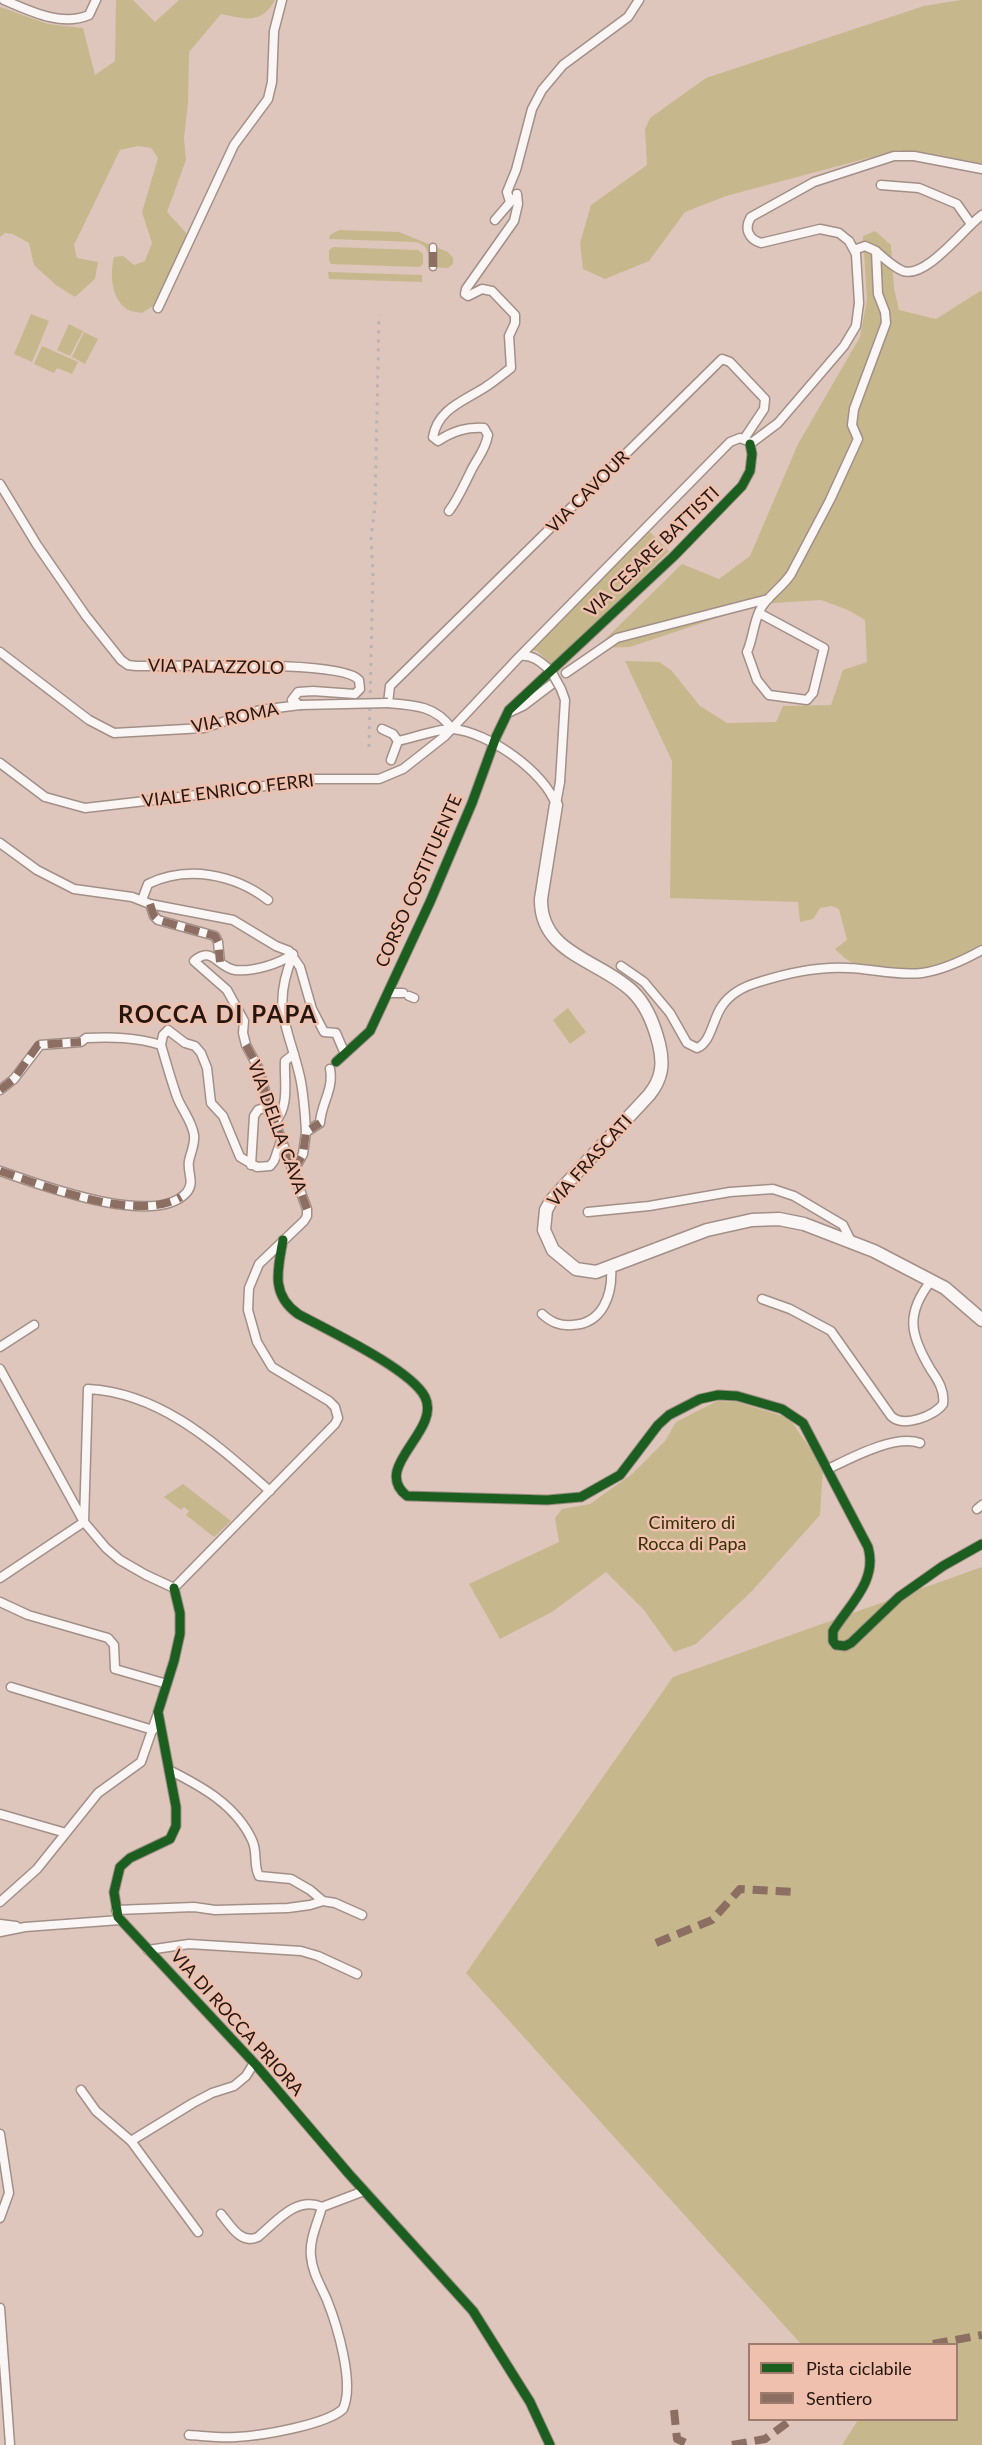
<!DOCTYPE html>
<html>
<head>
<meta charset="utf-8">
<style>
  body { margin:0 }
  #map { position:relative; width:982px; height:2445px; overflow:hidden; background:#dfc6bc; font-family:Lato,sans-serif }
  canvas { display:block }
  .legend { position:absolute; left:748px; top:2343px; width:210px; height:78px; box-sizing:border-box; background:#eec0ad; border:2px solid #9e7c6e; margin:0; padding:8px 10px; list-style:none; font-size:18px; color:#261610 }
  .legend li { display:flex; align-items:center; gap:12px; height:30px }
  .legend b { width:30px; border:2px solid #9e7c6e }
</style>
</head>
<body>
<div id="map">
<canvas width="982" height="2445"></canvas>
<ul class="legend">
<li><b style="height:8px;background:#1b5e20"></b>Pista ciclabile</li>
<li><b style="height:8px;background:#8d6e63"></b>Sentiero</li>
</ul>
</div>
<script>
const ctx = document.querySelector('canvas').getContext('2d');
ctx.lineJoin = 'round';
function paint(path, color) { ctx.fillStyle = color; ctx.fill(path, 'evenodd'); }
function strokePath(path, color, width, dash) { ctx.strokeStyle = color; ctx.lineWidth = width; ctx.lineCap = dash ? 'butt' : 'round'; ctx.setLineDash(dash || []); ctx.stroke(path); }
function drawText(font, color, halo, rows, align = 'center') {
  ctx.font = font + ' Lato,sans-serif'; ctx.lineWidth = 5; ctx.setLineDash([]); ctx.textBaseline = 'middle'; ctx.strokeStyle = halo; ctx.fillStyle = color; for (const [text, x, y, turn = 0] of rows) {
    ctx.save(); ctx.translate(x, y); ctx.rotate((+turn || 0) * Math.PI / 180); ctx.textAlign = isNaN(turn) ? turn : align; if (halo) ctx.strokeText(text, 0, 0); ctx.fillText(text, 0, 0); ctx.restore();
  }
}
const green = new Path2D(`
  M116,0H133L155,22L179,0H275C261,25 245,19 221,14L189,52L188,103L184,138L186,160L167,212L187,234L156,304L142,313C136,312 128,311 124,307C111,295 110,273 114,257L123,256L134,265L145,261L152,243L142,212L158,158L151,148L138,146L120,150L74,245L77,258L98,262L95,279L75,297L56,285L34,265L29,243L13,234L5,233L0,237V7L48,24L83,28L95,75L115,61Z
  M961,0H982V168L898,150L726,196L685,212L649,261L605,279L583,269L580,243L591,205L647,165L645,129L650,118L706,78L924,6Z
  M339,230L399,232L448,252L453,258V264L448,268L430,267C428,256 430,246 416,242L329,239L330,235Z
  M875,231L891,245L894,288L899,310L936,319L982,290V947C943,966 924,974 880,968C856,964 853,967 835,949L847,940L839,909L832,906L820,908L813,919L800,922L798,902L670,898L672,761L625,661L659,662L671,670L700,706L727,723L776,722L783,706L831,705L843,670L867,662L865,620L848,610L821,600L759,604L630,647L596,648L682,564L719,579L750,556L798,444L860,337L867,300L863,236Z
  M333,247L418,250L423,254V264L419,267L331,264L329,261V250Z
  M328,272L422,275V282L329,279Z
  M31,314L49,321L32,362L14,354Z
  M69,324L83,331L70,356L57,350Z
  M84,332L98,339L85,364L72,357Z
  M42,346L78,362L72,374L57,368L54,373L34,364Z
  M650,532L669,551L555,664H551L537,651L533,650L531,645Z
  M568,1008L586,1032L570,1044L553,1020Z
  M717,1401L737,1402L789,1418L823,1467L820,1515L752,1591L696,1644L674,1652L644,1610L606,1572L552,1612L500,1639L469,1584L559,1542L555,1518L562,1509L590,1504L632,1474L665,1441L676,1422Z
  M183,1484L231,1521L214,1537L186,1515L189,1511L184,1507L181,1510L164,1497Z
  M982,1567V2445H842L858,2420H956V2344H801L466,1973L673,1677Z`);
const pedestrian = new Path2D(`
  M433,267V247`);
const minor = new Path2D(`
  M4,0C30,11 61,27 89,15L96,0
  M881,185L919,188L957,204L971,224
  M510,202L507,192L516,170L532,109L542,90L563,65L628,17L639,0
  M495,220L513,199
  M876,251C884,258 893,267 903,271C926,279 963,229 982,215
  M158,308L234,145L268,99L272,82L274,31L282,0
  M750,444L778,423L844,346L856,326L859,303L856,254L849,241L839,233L820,229L761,243C748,239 744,228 751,217L814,182L894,156H914L982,169
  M0,484L37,545L86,616L121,660L128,665L136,666C171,667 341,659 359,680L360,689L355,694L313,691L298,692L292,700L300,705
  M449,511C458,499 463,487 470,473C476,459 485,452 488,435L484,428C466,427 453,431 438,441L433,437C438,408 465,401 487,386C495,381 503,374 511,368L509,336L515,323V315L492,291L482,289L468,296L465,294L466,289L514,221L518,204L517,194
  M759,613L824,648L813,693L807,700L769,695L757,680L747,652C753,639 753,624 760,610C766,597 782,588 791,574L830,500L858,439L852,425L854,409L886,323L885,312L878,294L876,251L865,246L854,250
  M0,652L89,720L114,733L204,728L260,710L300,705
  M520,656L730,442L740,438L748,441
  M566,673L617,638L768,599
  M508,713L523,706L552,684
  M382,729L393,734L398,741C413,738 439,728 453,729C488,732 545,772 556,805
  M452,729C436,706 415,705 388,703L390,686L722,359L730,362L765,399L764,409L744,439
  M391,760L398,741
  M0,763L45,797L85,808L240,790L307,779H379L403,769L445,736L520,656C533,654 542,663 551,671
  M556,804L560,782
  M0,843L37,870L74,889L132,897L150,904L233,920L276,946L289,951L300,967L312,1009L324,1032L336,1033L345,1054
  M142,900L148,884C187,865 234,874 268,900
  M150,904L154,916L158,920L215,936L218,942L220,962
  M293,955C271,1009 288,1025 300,1077C304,1095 305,1114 306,1132
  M621,966L644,982L670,1013L687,1043L697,1048C711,1043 713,1018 722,1006C730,994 745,986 759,982C787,973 820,966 849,968C873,969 898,976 922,973C943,970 964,960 982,950
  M388,993H403
  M409,996L414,998
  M336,1062L370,1031L430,902L472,803L496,737L509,710L674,556L742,486L750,471L752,454L750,444
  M0,1090L14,1079L40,1045L81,1042L86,1038C112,1037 135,1037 161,1045L163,1035L168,1030L185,1043L195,1046L201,1053L207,1068L211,1103L223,1116L240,1157L257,1167L270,1166L274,1161L282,1138
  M275,1122C290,1106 284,1081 285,1061L294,1054
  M251,1165L254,1116L258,1110L269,1106
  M294,1170L303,1154L306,1132L320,1123C321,1104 334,1089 330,1069
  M0,1171C38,1184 156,1229 187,1192C195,1182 187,1172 189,1161C191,1151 195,1145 194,1135C192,1121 182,1110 177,1097C171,1080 166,1062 161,1045
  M588,1212L649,1206L730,1192L773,1189L794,1196L843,1225L852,1243
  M283,1240C278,1269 270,1294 298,1314C327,1330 411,1369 425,1397C442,1431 370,1467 407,1496L547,1500L581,1497L620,1475L658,1425L669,1415L700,1399L718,1395L737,1396L782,1409L803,1423L868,1547C878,1581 849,1605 833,1631V1641L836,1645L845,1646L851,1643L899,1597L943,1566L982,1544
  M762,1299L790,1309L831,1331L891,1416C903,1428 935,1416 943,1404C945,1391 938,1380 931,1370C910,1335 905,1314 931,1281
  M542,1314C551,1322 559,1326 572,1325C603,1324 613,1294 611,1267
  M0,1347L34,1325
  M0,1369L84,1522L106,1548L120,1560L146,1575L174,1588
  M828,1469C851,1458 895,1434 920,1443
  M977,1509L982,1505
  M84,1522L88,1389C162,1393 217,1445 270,1491
  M0,1578L84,1522
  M174,1588L180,1613V1634L174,1661L158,1712L176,1807V1826L170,1839L130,1858L120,1867L114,1892L118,1917L256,2065L349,2174L473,2311L530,2402L550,2445
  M174,1588L335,1424L338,1418L335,1407L329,1401L272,1367L257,1342L248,1310L249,1288L259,1264L304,1221L307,1216V1209L269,1106L259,1069L246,1045L243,1033L244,1021L227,990L194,961C212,945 217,967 235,970C253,972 279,964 293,954
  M0,1602L28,1615L108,1638L114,1645L115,1669L167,1684
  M11,1687L153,1730
  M169,1770C201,1786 236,1805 252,1840C258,1852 253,1865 259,1876L291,1879L310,1890L323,1901
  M0,1814L66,1833
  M0,1902L37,1869L98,1793L141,1762L157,1716
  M116,1910L194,1907L215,1910L288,1908L310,1905L323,1901L335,1903L362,1915
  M0,1924L16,1926
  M0,1932L25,1927L120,1920
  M148,1950L189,1944L301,1951L318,1956L357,1974
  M81,2090L96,2111L131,2141
  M0,2134L9,2193L0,2218
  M221,2214C231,2226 241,2245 258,2237C277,2221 296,2196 322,2207
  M198,2232L131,2141L193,2103L212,2093L234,2086L246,2076L254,2063
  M0,2308L10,2445
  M189,2435C205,2436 220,2438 236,2437C260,2436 326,2425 343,2409C355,2384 337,2325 327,2300C321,2286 312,2272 311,2256C309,2240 318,2222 322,2207L364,2191`);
const secondary = new Path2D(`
  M556,805L541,899C540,954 600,960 632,991C647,1005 654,1024 659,1044C664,1064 662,1079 649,1095L567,1183L551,1201L546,1210L544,1230L553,1250L576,1269L596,1272L707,1230L752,1220L779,1219L804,1224L874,1251L945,1288L982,1320`);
const rail = new Path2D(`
  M369,747L373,572L371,539L375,506L379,315`);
const minorBridge = new Path2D(`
  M551,671L561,689L565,700L560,782
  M300,705L388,703`);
const quiet = new Path2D(`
  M433,267V247
  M150,904L154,916L158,920L215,936L218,942L220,962
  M246,1045L259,1069L269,1106L307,1209
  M0,1090L14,1079L38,1045L81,1042
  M294,1170L303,1154L306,1132L320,1123
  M0,1171C45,1186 137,1223 181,1197
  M656,1943L712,1920L740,1889L793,1892
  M933,2344L982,2335
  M674,2410L677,2439L690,2445
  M732,2445L765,2439L791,2420`);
const cycleway = new Path2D(`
  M336,1062L370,1031L430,902L472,803L496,737L509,710L674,556L742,486L750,471L752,454L750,444
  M283,1240C278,1269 270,1294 298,1314C327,1330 411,1369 425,1397C442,1431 370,1467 407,1496L547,1500L581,1497L620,1475L658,1425L669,1415L700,1399L718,1395L737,1396L782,1409L803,1423L868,1547C878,1581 849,1605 833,1631V1641L836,1645L845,1646L851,1643L899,1597L943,1566L982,1544
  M174,1588L180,1613V1634L174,1661L158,1712L176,1807V1826L170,1839L130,1858L120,1867L114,1892L118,1917L256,2065L349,2174L473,2311L530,2402L550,2445`);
const streetNames = [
  ["VIA CAVOUR",588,492,-45],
  ["VIA CESARE BATTISTI",652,552,-44],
  ["VIA PALAZZOLO",216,667,1],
  ["VIA ROMA",235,718,-12],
  ["VIALE ENRICO FERRI",228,791,-7],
  ["CORSO COSTITUENTE",419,881,-66],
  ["VIA DELLA CAVA",277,1127,70],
  ["VIA FRASCATI",590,1161,-48],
  ["VIA DI ROCCA PRIORA",237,2023,48]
];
const parkNames = [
  ["Cimitero di",692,1523],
  ["Rocca di Papa",692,1544]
];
const districtNames = [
  ["ROCCA DI PAPA",218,1015]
];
paint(green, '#c6b78d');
strokePath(pedestrian, '#a28f87', 9);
strokePath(minor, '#a28f87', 11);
strokePath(secondary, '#a28f87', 15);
strokePath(pedestrian, '#faf6f5', 6);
strokePath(minor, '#faf6f5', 8);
strokePath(secondary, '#faf6f5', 12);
strokePath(rail, '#b9b3b1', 3, [3, 6]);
strokePath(minorBridge, '#a28f87', 11, []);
strokePath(minorBridge, '#faf6f5', 8);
strokePath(quiet, '#8d6e63', 8, [15, 8]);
strokePath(cycleway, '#1b5e20', 9);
drawText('18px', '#261610', '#eec0ad', streetNames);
drawText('18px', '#353006', '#eec0ad', parkNames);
ctx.letterSpacing = '1.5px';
drawText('bold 24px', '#261610', '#eec0ad', districtNames);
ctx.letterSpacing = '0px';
</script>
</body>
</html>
